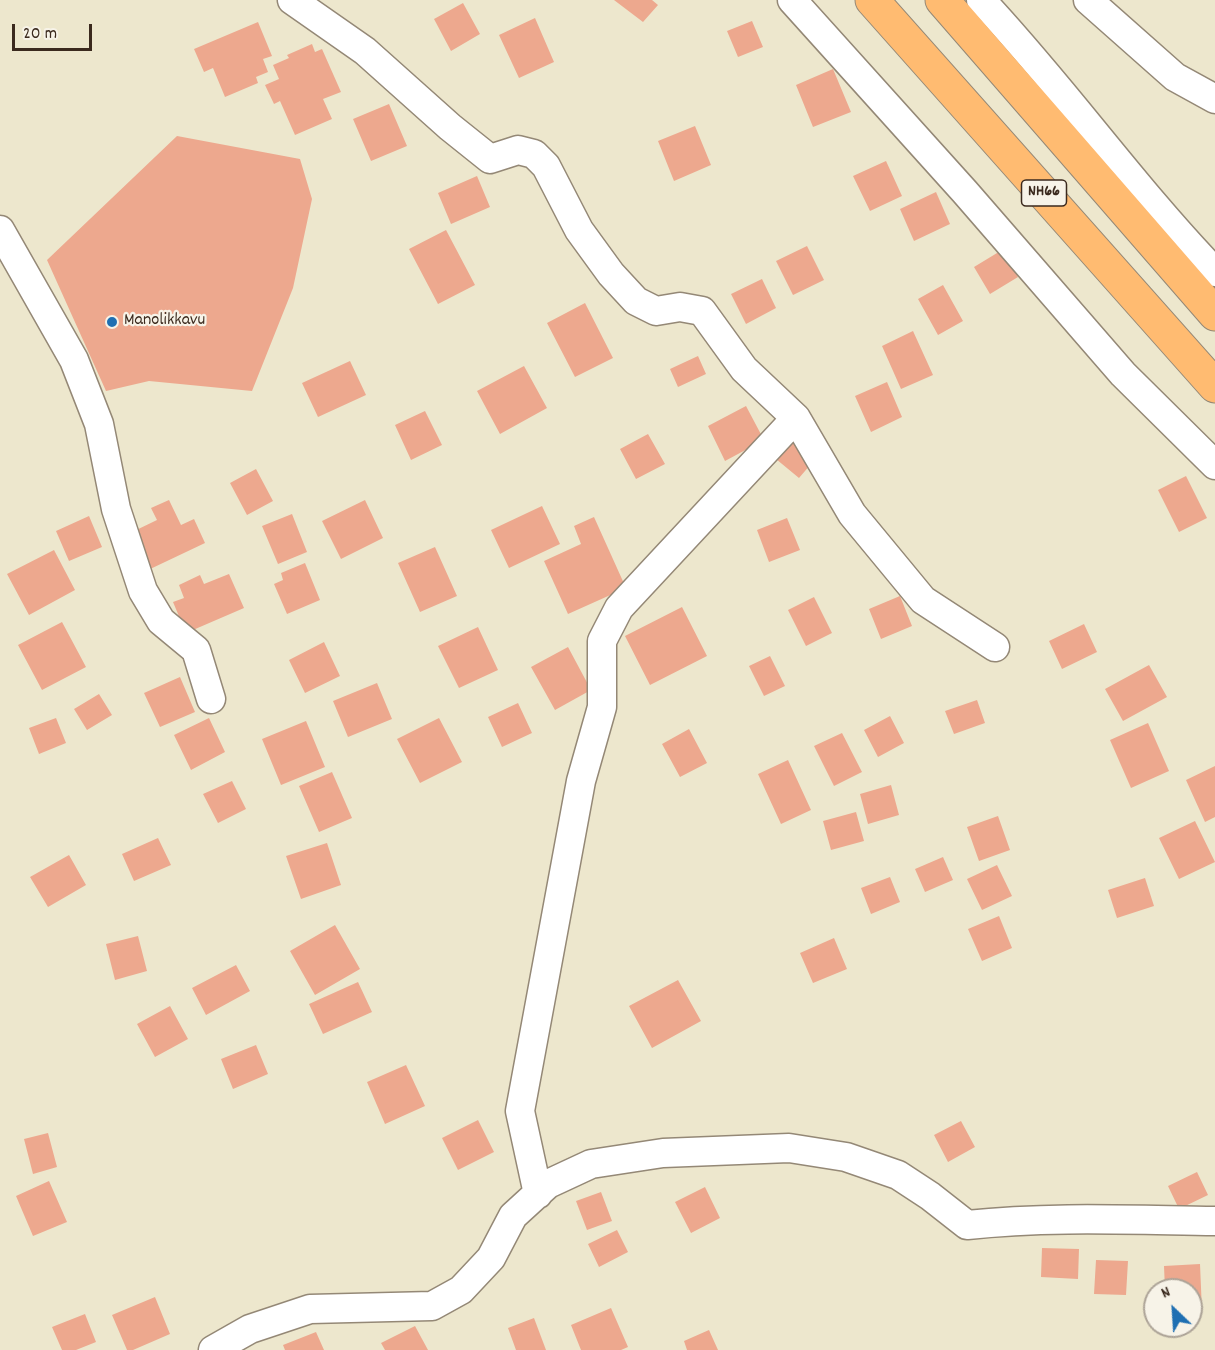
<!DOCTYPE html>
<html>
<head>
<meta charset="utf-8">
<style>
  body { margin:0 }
  #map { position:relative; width:1215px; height:1350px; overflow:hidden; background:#ede7cd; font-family:Dekko,sans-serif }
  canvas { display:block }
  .north { position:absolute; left:1143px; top:1278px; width:60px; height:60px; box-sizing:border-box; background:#f7f3e8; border:2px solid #aca397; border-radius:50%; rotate:335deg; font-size:16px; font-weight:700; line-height:24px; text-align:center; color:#3b2a1e }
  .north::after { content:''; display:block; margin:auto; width:21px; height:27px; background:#1f6fb2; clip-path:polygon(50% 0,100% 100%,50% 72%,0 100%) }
  .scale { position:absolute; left:12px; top:24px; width:80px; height:27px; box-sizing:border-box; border:3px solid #3b2a1e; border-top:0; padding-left:8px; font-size:18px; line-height:21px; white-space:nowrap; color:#3b2a1e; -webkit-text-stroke:4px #f7f3e8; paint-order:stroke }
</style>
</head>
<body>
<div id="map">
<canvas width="1215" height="1350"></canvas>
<div class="north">N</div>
<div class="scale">20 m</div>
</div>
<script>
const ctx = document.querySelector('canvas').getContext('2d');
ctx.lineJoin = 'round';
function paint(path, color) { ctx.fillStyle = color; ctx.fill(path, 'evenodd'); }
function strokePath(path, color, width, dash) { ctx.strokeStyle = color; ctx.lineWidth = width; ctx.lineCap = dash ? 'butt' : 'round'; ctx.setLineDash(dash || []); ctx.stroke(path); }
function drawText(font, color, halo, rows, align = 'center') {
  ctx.font = font + ' Dekko,sans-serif'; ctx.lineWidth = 4.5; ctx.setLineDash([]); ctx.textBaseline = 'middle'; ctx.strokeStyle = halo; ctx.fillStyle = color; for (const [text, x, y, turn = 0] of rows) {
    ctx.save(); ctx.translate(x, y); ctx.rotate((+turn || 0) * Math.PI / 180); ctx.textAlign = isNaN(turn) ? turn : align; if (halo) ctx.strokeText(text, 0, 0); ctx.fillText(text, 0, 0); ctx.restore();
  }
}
const building = new Path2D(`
  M614,0H652L658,5L643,22Z
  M463,3L480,34L451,51L434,19Z
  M535,18L554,62L519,78L499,35Z
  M752,21L763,47L738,57L727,31Z
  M258,22L272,56L263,59L268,72L256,77L258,83L225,97L213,68L204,72L194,49Z
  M312,44L315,52L322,49L341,92L323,99L332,119L295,135L280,101L274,104L265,85L279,79L273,65L289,58L287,55Z
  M833,69L851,112L813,127L796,85Z
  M389,104L407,146L371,161L353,119Z
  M695,126L711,165L674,181L658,141Z
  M177,136L300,159L312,199L293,288L252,391L149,381L106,391L47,260Z
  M886,161L902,196L870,211L853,176Z
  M477,176L490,207L451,224L438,193Z
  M936,192L950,224L914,241L900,209Z
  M446,230L475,285L438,304L409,249Z
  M807,246L824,280L793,295L776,261Z
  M1002,250L1018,277L990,294L974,267Z
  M762,279L776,308L746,324L731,294Z
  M943,285L963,321L938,335L918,299Z
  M585,303L613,358L575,377L547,323Z
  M913,331L933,375L901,389L882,346Z
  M698,356L706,374L678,387L670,369Z
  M350,361L366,395L318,417L302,383Z
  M524,366L547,408L500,434L477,391Z
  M887,382L902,417L871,432L855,396Z
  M746,406L764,440L725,461L708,426Z
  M425,411L442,445L411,460L395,425Z
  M648,434L665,464L636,479L620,449Z
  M793,437L817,457L799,478L776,459Z
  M256,469L273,501L247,515L230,483Z
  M1186,476L1207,518L1179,532L1158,490Z
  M169,500L181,525L194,519L205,543L146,571L128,534L157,520L151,508Z
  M365,500L383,538L341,559L322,521Z
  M542,506L560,544L509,568L491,530Z
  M292,514L307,552L278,564L262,526Z
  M89,516L102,547L69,561L56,531Z
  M594,517L626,588L568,614L544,561L581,544L574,526Z
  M787,518L800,550L769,562L757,530Z
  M435,547L457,596L420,612L398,563Z
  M54,550L75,590L29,615L7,574Z
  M305,563L320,600L287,614L274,584L283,580L281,573Z
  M229,574L244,608L186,633L173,602L184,598L179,585L200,575L204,584Z
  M900,596L912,626L881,639L869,609Z
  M814,597L832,633L806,646L788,610Z
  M682,607L707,656L650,685L625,636Z
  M62,622L86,667L42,690L18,645Z
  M1084,624L1097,652L1062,669L1049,641Z
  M478,627L498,670L459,688L438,646Z
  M324,642L340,676L305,693L289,660Z
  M568,647L591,690L555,710L531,667Z
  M770,656L785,686L764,696L749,666Z
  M1149,665L1167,697L1123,721L1105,689Z
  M180,677L195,712L160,727L144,693Z
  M377,683L392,719L348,737L333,701Z
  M99,694L112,715L87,730L74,709Z
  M977,700L985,723L954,734L945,711Z
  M518,703L532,733L502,747L488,717Z
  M890,716L904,743L878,757L864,730Z
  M56,718L66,743L39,754L29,728Z
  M209,718L225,752L191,770L174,735Z
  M439,718L462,762L420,783L397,739Z
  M306,721L325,767L281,785L262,739Z
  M1148,723L1169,771L1131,788L1110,740Z
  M689,729L707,763L680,777L662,744Z
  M842,733L862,772L834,786L814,746Z
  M788,760L811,810L781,824L758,774Z
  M1215,766V817L1205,822L1186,780Z
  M332,772L352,818L319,832L299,786Z
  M232,781L246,809L218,823L203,794Z
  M891,785L899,815L868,824L860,794Z
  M856,812L864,841L831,850L823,821Z
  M998,816L1010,850L979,861L967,827Z
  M1195,821L1215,862L1179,879L1159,838Z
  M158,838L171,865L134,881L122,854Z
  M327,843L341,885L301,899L286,856Z
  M69,855L86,885L48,907L30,877Z
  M943,857L953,880L925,892L915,869Z
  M997,865L1012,896L982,910L967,879Z
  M890,877L900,902L871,914L861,888Z
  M1145,878L1154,906L1117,918L1108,890Z
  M999,916L1012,948L982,961L968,929Z
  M335,925L360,969L315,995L290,951Z
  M138,936L147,971L115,980L106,944Z
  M834,938L847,969L813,983L800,953Z
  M236,965L250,991L206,1015L192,988Z
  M678,980L701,1021L652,1048L629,1006Z
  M358,982L372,1012L323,1034L309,1004Z
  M170,1006L188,1039L155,1057L137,1024Z
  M256,1045L268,1074L233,1089L221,1059Z
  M406,1065L425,1106L385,1124L367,1082Z
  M478,1120L494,1152L458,1170L442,1138Z
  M961,1121L975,1147L948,1162L934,1135Z
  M48,1133L57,1167L33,1174L24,1139Z
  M1197,1172L1208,1195L1179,1209L1168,1186Z
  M49,1181L67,1222L33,1236L16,1196Z
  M705,1187L720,1218L691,1233L675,1202Z
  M601,1192L612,1221L587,1230L576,1201Z
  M617,1230L628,1252L599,1267L588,1244Z
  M1042,1248L1079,1249L1078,1279L1041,1277Z
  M1096,1260L1128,1261L1126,1295L1094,1294Z
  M1200,1264L1202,1311L1191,1312V1290H1165L1164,1266Z
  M155,1297L170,1334L133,1350H127L112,1315Z
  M611,1308L628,1347L621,1350H581L571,1325Z
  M85,1314L96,1342L76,1350H62L52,1327Z
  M534,1318L546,1350H516L508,1328Z
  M415,1326L428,1350H385L381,1343Z
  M709,1330L718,1350H687L684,1341Z
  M316,1332L324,1350H285L283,1345Z`);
const minor = new Path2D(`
  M292,0L365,51L450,127L490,159L518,150L534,154L546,166L579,230L611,274L636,301L656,311L680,307L702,311L744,369L796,418L852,514L923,600L995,647
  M792,0L965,192L1123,374L1215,465
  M981,0C1063,87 1132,186 1215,272
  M1088,0L1175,77L1215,99
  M0,230L74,360L99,424L116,509L143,591L161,621L196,650L211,699
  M538,1194L520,1111L581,781L602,707V641L619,608L796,418
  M213,1350L250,1329L310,1309L432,1306L461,1290L491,1258L513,1216L548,1184L591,1164L663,1153L789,1148L846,1157L898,1175L930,1196L967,1225C1049,1216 1133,1220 1215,1221`);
const highway = new Path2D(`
  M872,0L1215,386
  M942,0L1215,314`);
const markers = [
  [112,322,6,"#1f6fb2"]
];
const shields = [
  [1044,193,45]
];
const shieldNames = [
  ["NH66",1044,193]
];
const poiNames = [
  ["Manolikkavu",124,322]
];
paint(building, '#eda88e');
strokePath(minor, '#948876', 31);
strokePath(highway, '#948876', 35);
strokePath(minor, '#fff', 28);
strokePath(highway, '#ffbb71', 33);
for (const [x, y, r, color] of markers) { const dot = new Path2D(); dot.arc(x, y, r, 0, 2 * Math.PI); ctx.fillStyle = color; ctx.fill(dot); strokePath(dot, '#f7f3e8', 2); }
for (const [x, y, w] of shields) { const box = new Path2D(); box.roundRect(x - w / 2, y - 13, w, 26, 4.5); ctx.fillStyle = '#f7f3e8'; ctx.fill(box); strokePath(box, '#3b2a1e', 1.5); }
drawText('bold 16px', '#3b2a1e', null, shieldNames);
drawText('18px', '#3b2a1e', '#f7f3e8', poiNames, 'left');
</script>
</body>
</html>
